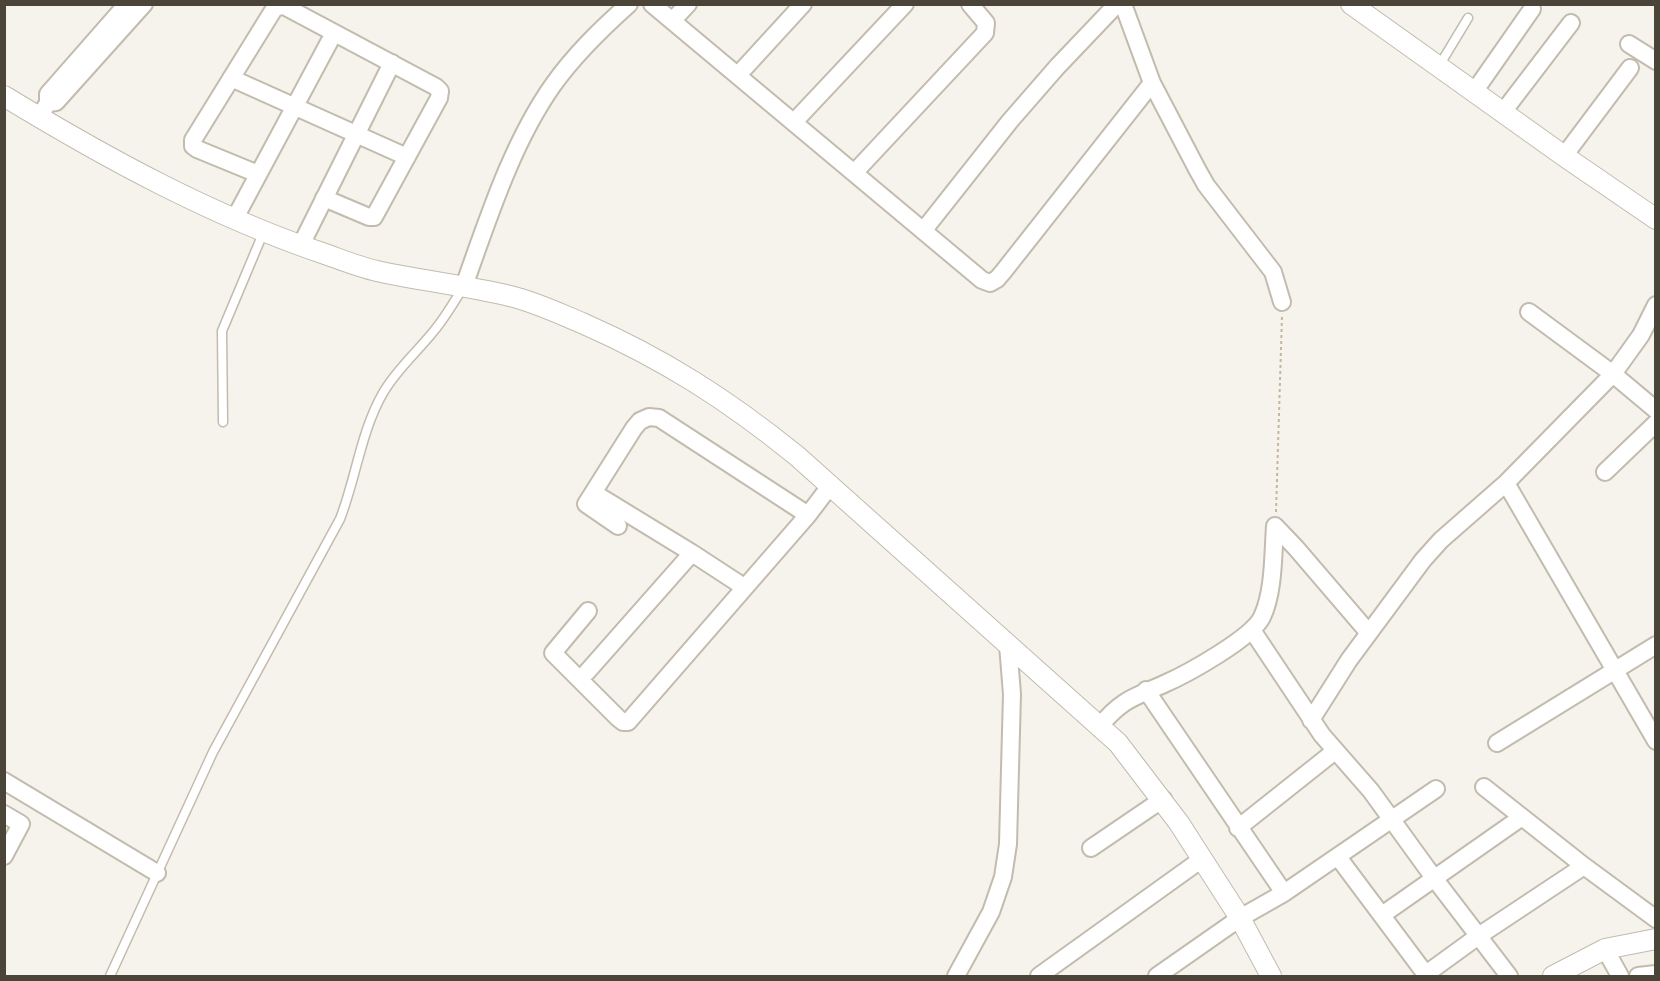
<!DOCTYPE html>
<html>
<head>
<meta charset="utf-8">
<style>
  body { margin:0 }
  #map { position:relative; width:1660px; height:981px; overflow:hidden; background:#f6f3ec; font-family:Arial,sans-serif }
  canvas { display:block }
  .frame { position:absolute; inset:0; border:6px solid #4b4439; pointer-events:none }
</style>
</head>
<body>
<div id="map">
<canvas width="1660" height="981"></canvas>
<div class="frame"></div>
</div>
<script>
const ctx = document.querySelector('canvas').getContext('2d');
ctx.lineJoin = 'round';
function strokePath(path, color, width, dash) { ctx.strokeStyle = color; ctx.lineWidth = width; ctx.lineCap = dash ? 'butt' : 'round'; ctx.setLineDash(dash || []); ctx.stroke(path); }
const path = new Path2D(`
  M1276,512L1282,316`);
const service = new Path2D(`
  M1439,66L1468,18
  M223,422L222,331L264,231
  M110,976L213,752L340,519C356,478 361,431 383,393C396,370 417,352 433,332C445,318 454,302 464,286`);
const minor = new Path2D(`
  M652,4L982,280L990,283L997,279L1003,272L1152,83
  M1123,4L1152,83L1197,169L1206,185L1273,272L1282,302
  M673,20L688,4
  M1629,44L1656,61
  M738,75L803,4
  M231,78L407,157
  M1474,92L1532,9
  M48,103L56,102L144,4
  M1503,112L1571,23
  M39,117L48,103V94L127,4
  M794,122L905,4
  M1564,156L1630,68
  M854,173L985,33L986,23L970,4
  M258,174L197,149L193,146V140L274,9L282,5L436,87L440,91L439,98L374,217H369L324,198
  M235,218L334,33
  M923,231L1010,121L1057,67L1117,4
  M301,245L392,63
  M464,286C488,219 512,143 553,85C575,54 601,29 629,4
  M1529,312L1613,374L1656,410
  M1605,472L1656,423
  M1506,483L1656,741
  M594,493L692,553
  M618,526L586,504L634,428L640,421L649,417L659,418L808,515
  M1275,526L1296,548L1368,632
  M588,611L553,653L618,718L623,722H628L808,515L830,486
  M1252,630L1322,735L1371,791L1434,878L1509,976
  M587,672L692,553L744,587
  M1146,690L1284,893
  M1311,720L1349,660L1423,560L1441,540L1506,483L1613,374L1641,335L1656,305
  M1100,726C1122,699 1135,697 1164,684C1187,674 1252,638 1262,617C1274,592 1273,554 1275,526
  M1497,743L1656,645
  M4,781L157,873
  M1484,787L1584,866L1656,919
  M4,814L21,824L4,856
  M1238,828L1335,751
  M1091,848L1163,799
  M1338,857L1427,976
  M1382,915L1522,817
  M1605,949L1620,976
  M1426,974L1477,937L1584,866
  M956,976L991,912L1003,877L1008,844L1012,694L1008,645
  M1039,976L1202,859
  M1157,976L1240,918L1284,893L1436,789
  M1638,976L1656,974`);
const tertiary = new Path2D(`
  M1351,4L1564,156L1656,219
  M4,96C106,158 212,216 325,254C342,260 359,267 377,271C421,281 466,285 510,296C535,302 558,313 582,323C664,359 728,400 797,456L1118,743L1179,823L1240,918L1271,976
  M1553,976L1605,949L1656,939`);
strokePath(service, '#c2bbae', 11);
strokePath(minor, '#c2bbae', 20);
strokePath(tertiary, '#c2bbae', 22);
strokePath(path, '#c4b79f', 2, [3, 3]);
strokePath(service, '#fff', 8);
strokePath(minor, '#fff', 16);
strokePath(tertiary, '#fff', 20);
</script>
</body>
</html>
